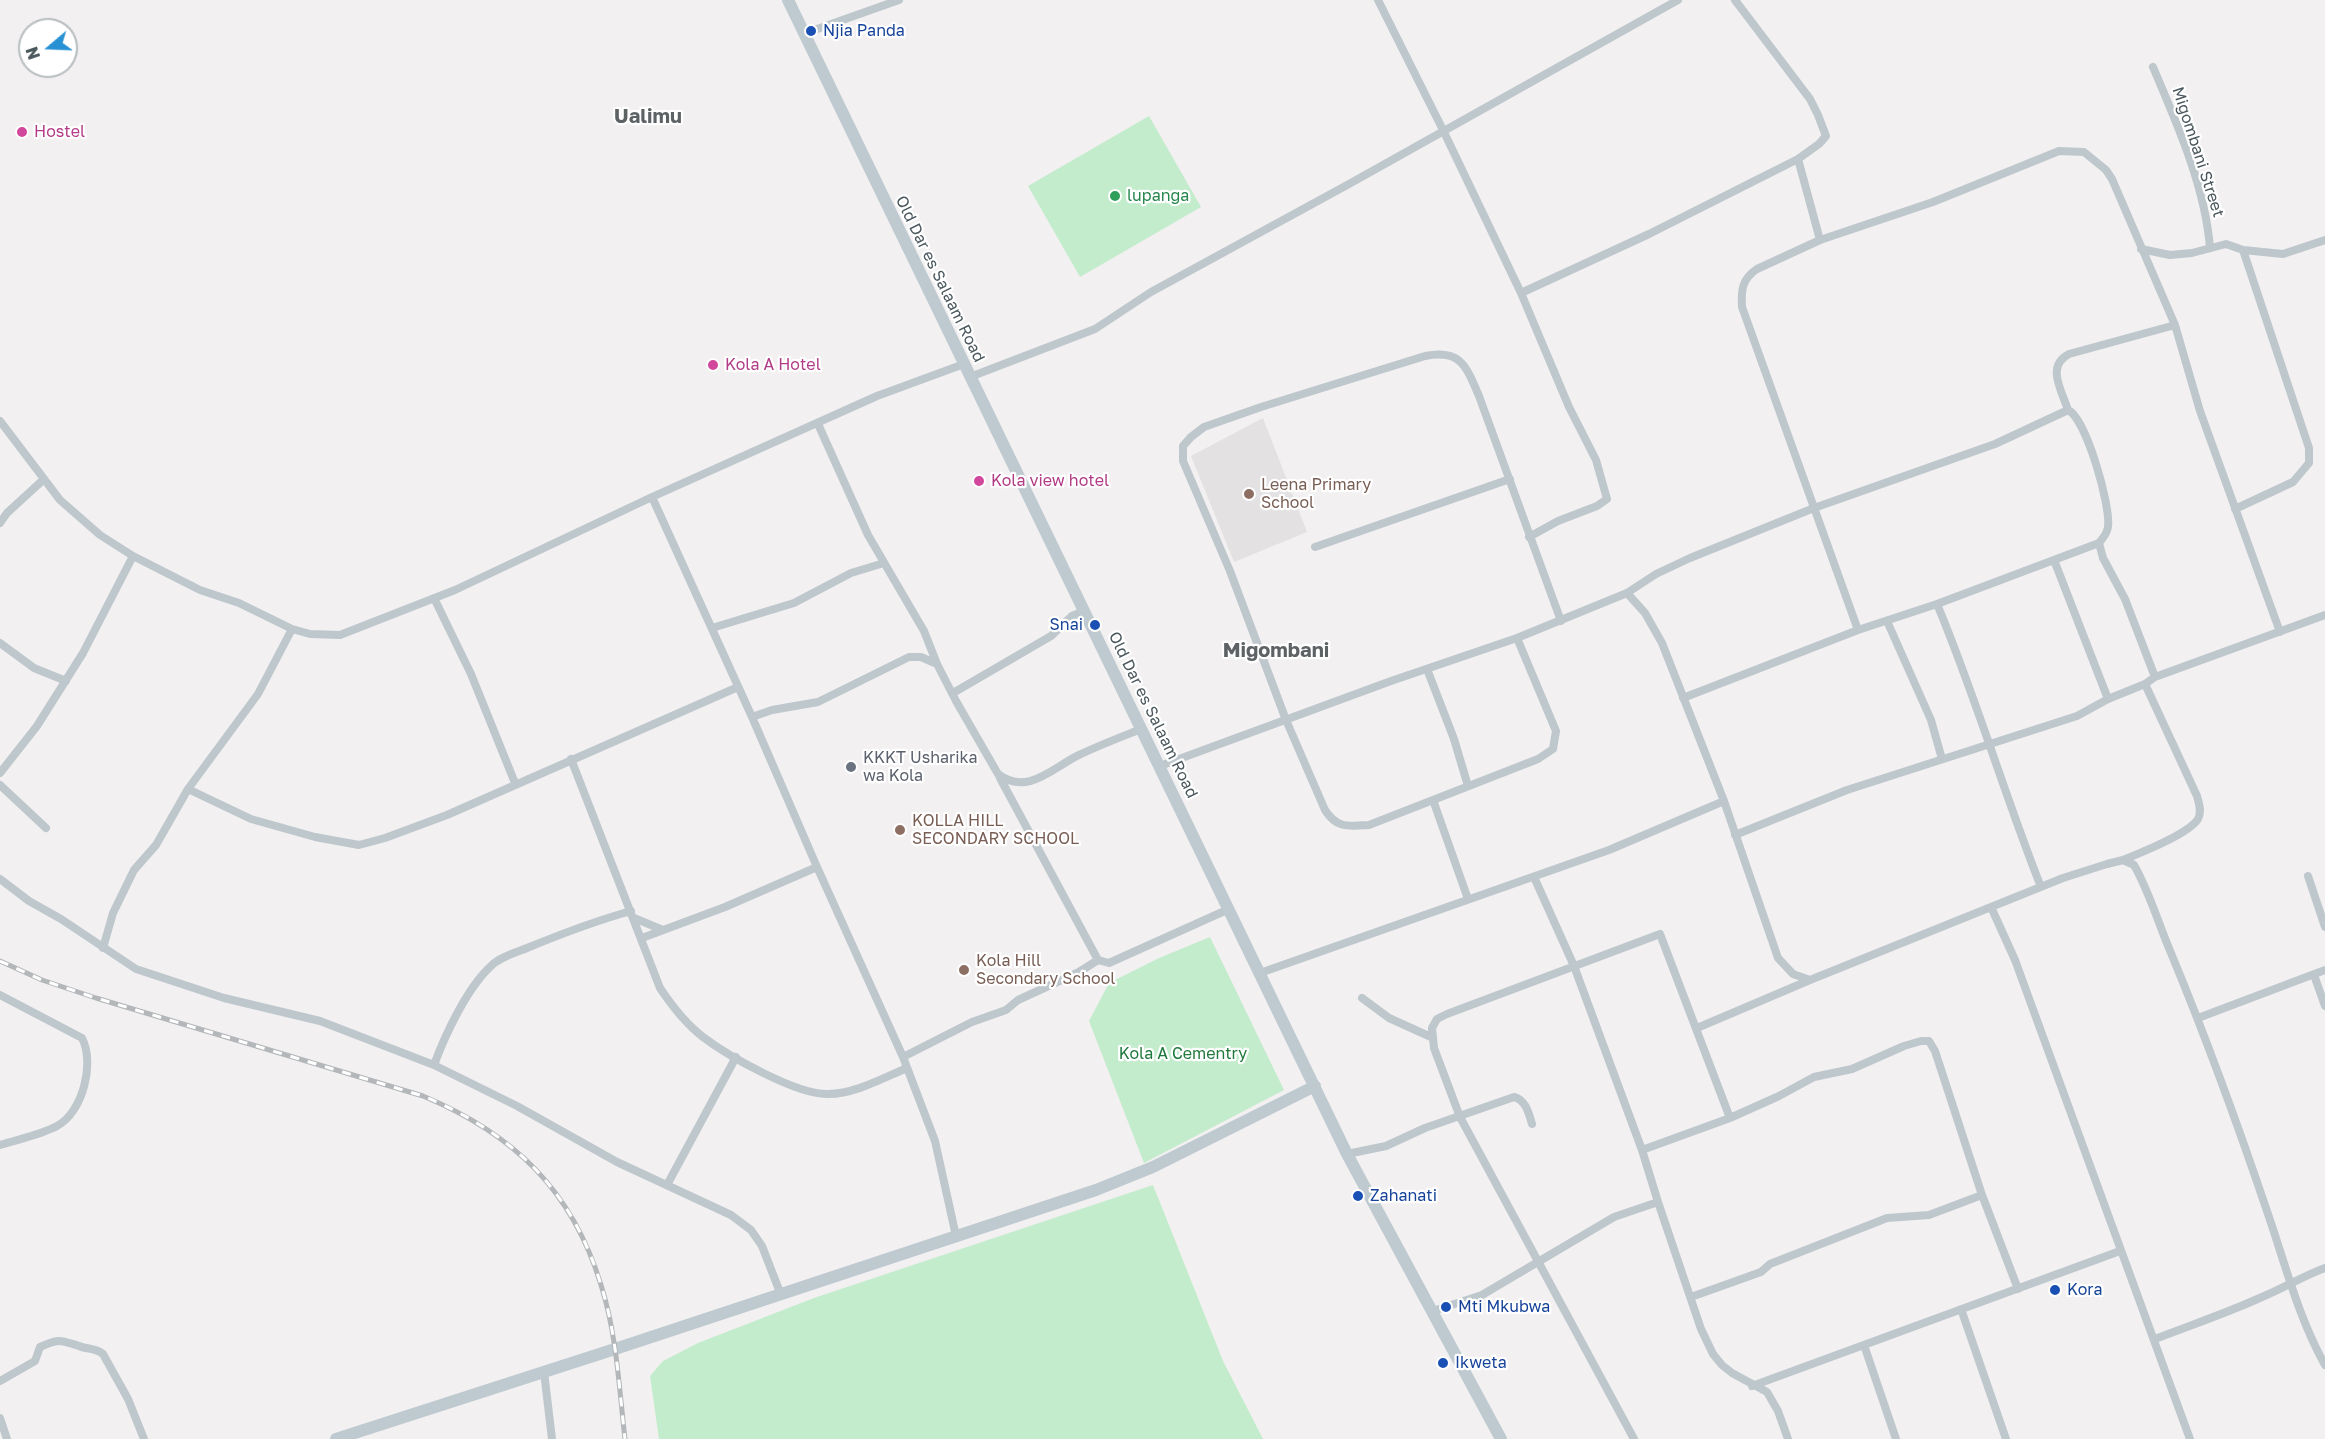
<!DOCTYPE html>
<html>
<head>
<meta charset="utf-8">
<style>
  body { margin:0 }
  #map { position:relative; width:2325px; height:1439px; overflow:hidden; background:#f2f0f1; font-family:"Golos Text",sans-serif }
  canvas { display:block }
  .north { position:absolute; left:18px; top:18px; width:60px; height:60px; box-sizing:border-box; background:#fff; border:2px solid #b7bcbe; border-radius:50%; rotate:251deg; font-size:16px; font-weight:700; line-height:24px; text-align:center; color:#4a575c }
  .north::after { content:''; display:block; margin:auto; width:21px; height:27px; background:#2891d4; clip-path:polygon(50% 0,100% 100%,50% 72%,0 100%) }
</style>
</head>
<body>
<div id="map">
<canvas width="2325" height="1439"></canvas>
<div class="north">N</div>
</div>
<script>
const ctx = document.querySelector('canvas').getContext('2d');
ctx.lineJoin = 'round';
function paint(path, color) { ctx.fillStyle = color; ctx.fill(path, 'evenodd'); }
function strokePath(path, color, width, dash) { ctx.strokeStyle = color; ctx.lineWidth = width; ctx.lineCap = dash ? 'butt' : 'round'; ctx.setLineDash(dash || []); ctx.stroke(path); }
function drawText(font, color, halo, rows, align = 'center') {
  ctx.font = font + ' "Golos Text",sans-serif'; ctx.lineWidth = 4.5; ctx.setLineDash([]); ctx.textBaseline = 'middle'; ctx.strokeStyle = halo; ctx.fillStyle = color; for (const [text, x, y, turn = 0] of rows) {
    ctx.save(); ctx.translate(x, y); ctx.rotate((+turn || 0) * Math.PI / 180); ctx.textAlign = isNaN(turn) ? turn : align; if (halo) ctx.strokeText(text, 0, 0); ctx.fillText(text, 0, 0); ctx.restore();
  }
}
const education = new Path2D(`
  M1263,418L1307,532L1234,562L1191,456Z`);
const green = new Path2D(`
  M1149,116L1201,207L1080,277L1028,186Z
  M1210,937L1284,1090L1144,1163L1089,1021L1109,983L1159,958Z
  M1153,1185L1223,1361L1263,1439H659L650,1376L663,1361L698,1343L814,1298Z`);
const street = new Path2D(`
  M1378,0L1443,130L1521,293L1569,407L1596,460L1607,499L1597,506L1558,521L1529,537
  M803,34L899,0
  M2153,67C2177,124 2205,186 2210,248
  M1798,159L1820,240
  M2141,249L2170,255L2192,253L2226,244L2243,250L2309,448V463L2293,482L2235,509
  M2243,250L2283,254L2325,240
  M1521,293L1649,234L1798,159L1819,144L1826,136L1818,115L1810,99L1735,0
  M970,377L1095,329L1151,292L1349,184L1678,0
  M0,421L60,500L100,535L133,556L200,590L239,603L292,629L310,634L340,635L455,590L652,497L877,396L964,364
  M818,424L868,535L924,631L937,664L956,701L998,774C1028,797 1054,766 1081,754C1100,745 1121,737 1141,729
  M652,497L752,717L817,867L903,1057L935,1141L956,1236
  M0,523L7,513L43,480
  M2099,543L2103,558L2125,599L2155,677
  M1315,547L1510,479
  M2054,560L2108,699
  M1627,593L1656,574L1690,558L1814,508L1995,444L2068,410
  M434,598L471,674L515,783
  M1937,604C1976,697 2004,794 2041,887
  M1887,621L1931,720L1942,759
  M712,628L794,603L851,573L884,563
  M1858,630L1742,307C1741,290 1742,279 1757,269L1820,240L1933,202L2059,151L2084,152L2106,170L2112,179L2175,325L2200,411L2280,632
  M1517,638L1556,731L1553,749L1538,759L1369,825C1349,826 1337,829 1325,810L1286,720L1230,571L1183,461V446L1191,437L1204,427L1261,407L1425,356C1461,349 1466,366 1479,396L1561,621
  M0,643L34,668L66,681
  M1427,669L1454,739L1468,786
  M953,693L1051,636L1072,616L1084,611
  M1683,698L1858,630L1937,604L2099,543C2103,538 2107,534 2108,527C2111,506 2086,418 2068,410C2061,389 2046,366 2069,354L2175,325
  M752,717L772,710L818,702L909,657H921L937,664
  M571,759L660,988C672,1006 686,1024 703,1037C728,1056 797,1095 828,1094C855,1094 883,1078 907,1068
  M1160,766L1391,681L1517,638L1627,593L1645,613L1662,643L1724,801L1778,958L1793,974L1810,980L1991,907L2015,960L2190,1439
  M0,773L37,726L83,653L133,556
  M1000,778L1098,960
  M0,785L46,828
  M188,789L251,819L315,837L359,845L385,838L447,815L738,687
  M1433,800L1468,899
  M1735,835L1847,790L2077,716L2108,699L2145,684L2155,677L2325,615
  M2123,860C2140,853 2189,834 2198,819C2202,812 2199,803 2197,796L2145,684
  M2308,876L2325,927
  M1534,877L1574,966L1642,1150L1658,1202L1701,1329L1713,1354L1722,1365L1732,1373L1767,1392L1778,1411L1788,1439
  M0,879L29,901L61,919L136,969L224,998L320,1021L434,1065L517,1106L617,1162L731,1215L751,1230L762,1246L781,1295
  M1991,907L2063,878L2107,864L2123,860L2134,865C2150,893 2158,923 2171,953C2207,1040 2239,1128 2269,1217C2286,1267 2299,1319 2325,1365
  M634,918L663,930
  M642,938L725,907L817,867
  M103,948L113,913L134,870L156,845L188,789L258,694L292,629
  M1260,973L1609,850L1724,801
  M2314,975L2325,1006
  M0,995L82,1038C95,1063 83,1112 57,1126C40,1135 19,1139 0,1145
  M1362,998L1389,1018L1431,1037
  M2198,1018L2325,970
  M1697,1028L1810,980
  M903,1057L972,1022L1006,1010L1018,1000L1079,972L1098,960L1109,963L1229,909
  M434,1065C445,1035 467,988 491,966C500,957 515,953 527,948C561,934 595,921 631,911
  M1642,1150L1730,1118L1779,1096L1814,1077L1852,1069L1904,1046L1921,1041H1929L1935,1051L1982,1195L2018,1289
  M1347,1154L1386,1146L1425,1128L1514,1097C1526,1100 1529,1114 1532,1124
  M667,1185L736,1057
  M1691,1297L1761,1272L1770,1264L1887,1218L1929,1215L1982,1195
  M1961,1309L2006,1439
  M1433,1311L1482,1295L1614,1217L1658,1202
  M2155,1339C2191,1325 2227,1313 2262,1297C2284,1288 2303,1276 2325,1268
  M1864,1345L1896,1439
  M544,1372L552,1439
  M0,1381L35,1361L40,1347C60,1338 60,1340 79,1346C88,1350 94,1347 103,1354L128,1399L144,1439
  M1752,1386L2120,1251
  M0,1418L7,1439
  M1634,1439L1460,1117L1434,1048L1432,1028L1437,1019L1447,1014L1660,934L1730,1118`);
const secondary = new Path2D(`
  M788,0L1347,1154L1501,1439
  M336,1439L615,1349L1096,1190L1153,1167L1315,1086`);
const rail = new Path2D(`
  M0,961L42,980L96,998L423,1096C514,1134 572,1190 601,1285C617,1335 619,1388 625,1439`);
const markers = [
  [811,31,6,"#1a4fb4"],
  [22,132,6,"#d1479c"],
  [1115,196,6,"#2e9e5b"],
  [713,365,6,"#d1479c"],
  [979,481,6,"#d1479c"],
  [1249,494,6,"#8d6e63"],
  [1095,625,6,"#1a4fb4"],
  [851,767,6,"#6b7280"],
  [900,830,6,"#8d6e63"],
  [964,970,6,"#8d6e63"],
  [1358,1196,6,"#1a4fb4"],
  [2055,1290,6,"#1a4fb4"],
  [1446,1307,6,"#1a4fb4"],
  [1443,1363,6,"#1a4fb4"]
];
const transitNames = [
  ["Njia Panda",823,31],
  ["Snai",1083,625,"right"],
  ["Zahanati",1370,1196],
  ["Kora",2067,1290],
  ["Mti Mkubwa",1458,1307],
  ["Ikweta",1455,1363]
];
const hotelNames = [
  ["Hostel",34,132],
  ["Kola A Hotel",725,365],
  ["Kola view hotel",991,481]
];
const streetNames = [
  ["Migombani Street",2198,152,72],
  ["Old Dar es Salaam Road",940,279,64],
  ["Old Dar es Salaam Road",1153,715,64]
];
const leisureNames = [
  ["lupanga",1127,196]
];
const educationNames = [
  ["Leena Primary",1261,485],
  ["School",1261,503],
  ["KOLLA HILL",912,821],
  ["SECONDARY SCHOOL",912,839],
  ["Kola Hill",976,961],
  ["Secondary School",976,979]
];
const worshipNames = [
  ["KKKT Usharika",863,758],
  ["wa Kola",863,776]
];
const parkNames = [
  ["Kola A Cementry",1183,1054]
];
const quarterNames = [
  ["Ualimu",648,117],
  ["Migombani",1276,651]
];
paint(education, '#e3e1e2');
paint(green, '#c3eccc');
strokePath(street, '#bdc7cc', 8);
strokePath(secondary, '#becad0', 12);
strokePath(rail, '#b3b7ba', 5);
strokePath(rail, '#fff', 3, [9]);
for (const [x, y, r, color] of markers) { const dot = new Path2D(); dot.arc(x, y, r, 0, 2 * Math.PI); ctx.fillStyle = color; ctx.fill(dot); strokePath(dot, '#fff', 2); }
drawText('16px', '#164399', '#fff', transitNames, 'left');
drawText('16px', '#b23c85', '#fff', hotelNames, 'left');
drawText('16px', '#4a575c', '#fff', streetNames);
drawText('16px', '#27864d', '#fff', leisureNames, 'left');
drawText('16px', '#785e54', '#fff', educationNames, 'left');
drawText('16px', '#5b616d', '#fff', worshipNames, 'left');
drawText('16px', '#1f793c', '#fff', parkNames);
drawText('bold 20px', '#5d6265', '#fff', quarterNames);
</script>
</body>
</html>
